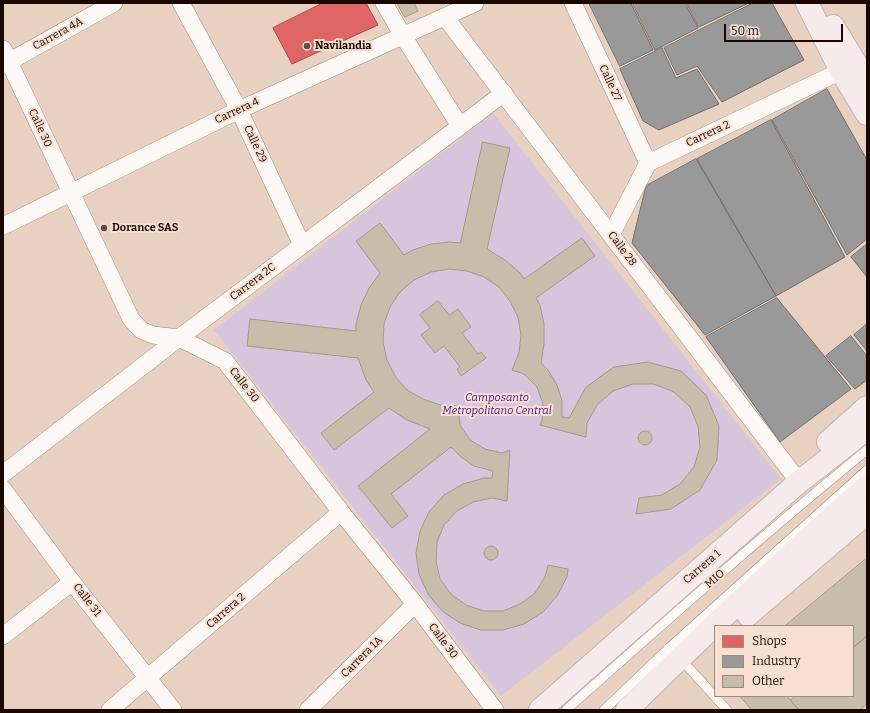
<!DOCTYPE html>
<html>
<head>
<meta charset="utf-8">
<style>
  body { margin:0 }
  #map { position:relative; width:870px; height:713px; overflow:hidden; background:#e9d1c2; font-family:Bitter,serif }
  canvas { display:block }
  .frame { position:absolute; inset:0; border:4px solid #1a0800; pointer-events:none }
  .legend { position:absolute; left:714px; top:625px; width:140px; height:72px; box-sizing:border-box; background:#f7e0d2; border:1px solid #9f8a7e; margin:0; padding:5px 7px; list-style:none; font-size:12px; color:#1a0800 }
  .legend li { display:flex; align-items:center; gap:8px; height:20px }
  .legend b { width:20px; border:1px solid #9f8a7e }
  .scale { position:absolute; left:724px; top:24px; width:119px; height:18px; box-sizing:border-box; border:2px solid #1a0800; border-top:0; padding-left:5px; font-size:12px; line-height:14px; white-space:nowrap; color:#1a0800; -webkit-text-stroke:3px #f7e0d2; paint-order:stroke }
</style>
</head>
<body>
<div id="map">
<canvas width="870" height="713"></canvas>
<div class="frame"></div>
<ul class="legend">
<li><b style="height:11px;background:#e06666"></b>Shops</li>
<li><b style="height:11px;background:#999"></b>Industry</li>
<li><b style="height:11px;background:#c6bdaa"></b>Other</li>
</ul>
<div class="scale">50 m</div>
</div>
<script>
const ctx = document.querySelector('canvas').getContext('2d');
ctx.lineJoin = 'round';
function paint(path, color) { ctx.fillStyle = color; ctx.fill(path, 'evenodd'); }
function strokePath(path, color, width, dash) { ctx.strokeStyle = color; ctx.lineWidth = width; ctx.lineCap = dash ? 'butt' : 'round'; ctx.setLineDash(dash || []); ctx.stroke(path); }
function drawText(font, color, halo, rows, align = 'center') {
  ctx.font = font + ' Bitter,serif'; ctx.lineWidth = 4; ctx.setLineDash([]); ctx.textBaseline = 'middle'; ctx.strokeStyle = halo; ctx.fillStyle = color; for (const [text, x, y, turn = 0] of rows) {
    ctx.save(); ctx.translate(x, y); ctx.rotate((+turn || 0) * Math.PI / 180); ctx.textAlign = isNaN(turn) ? turn : align; if (halo) ctx.strokeText(text, 0, 0); ctx.fillText(text, 0, 0); ctx.restore();
  }
}
const green = new Path2D(`
  M493,113L781,479L501,696L214,330Z`);
const shops = new Path2D(`
  M323,3H366L378,25L292,64L273,28Z`);
const industry = new Path2D(`
  M589,3H631L653,50L620,66Z
  M633,3H685L698,28L655,50Z
  M687,3H749L699,27Z
  M753,3H772L804,60L722,102L697,66L677,75L664,48Z
  M662,48L676,78L697,69L719,104L659,130L643,121L620,69Z
  M827,89L867,160V239L847,255L772,120Z
  M771,120L845,257L776,296L697,159Z
  M696,159L776,296L705,335L632,243L646,186Z
  M867,244V277L851,257Z
  M777,298L851,389L780,442L706,337Z
  M867,324V351L854,335Z
  M851,336L867,356V380L855,389L826,356Z`);
const building = new Path2D(`
  M397,3H414L418,11L405,17Z
  M483,142L510,148L487,249L505,260L520,273L524,279L582,238L595,256L536,298L540,305L544,324V344L541,363L548,370L557,385L562,401V417L569,418L586,387L614,367L648,362L681,371L706,395L719,426L717,460L700,490L671,509L636,514L639,498L662,495L680,484L694,467L700,447L698,426L690,407L674,392L654,384H633L613,391L597,405L587,423L586,437L540,425L542,421L543,404L537,387L524,374L512,370L519,353L521,335L518,317L510,301L499,287L484,277L467,271L449,269L431,272L414,280L400,292L390,307L384,324L383,342L387,360L395,376L407,390L423,399L440,405L458,406L460,425L470,440L485,449L502,453L510,450L507,501L492,498L473,502L457,511L444,525L437,542L436,561L440,579L451,594L466,605L484,611H503L520,604L535,593L545,577L548,565L568,569L567,577L557,596L543,612L524,624L503,630H481L460,623L442,611L428,594L419,574L416,553L420,531L429,512L444,495L463,484L484,478H492L493,471L474,466L460,456L451,447L391,494L408,516L392,528L358,486L430,429L407,420L389,408L334,450L321,433L374,392L366,380L358,358L247,346L250,319L356,331V324L361,305L369,288L380,273L356,241L380,223L404,255L413,250L431,244L450,242L460,243Z
  M438,301L449,315L458,309L471,327L462,333L478,354L481,352L486,358L461,376L457,369L460,367L444,346L435,353L421,335L430,328L420,315Z
  M638 438a7 7 0 1 1 14 0a7 7 0 1 1-14 0Z
  M484 553a7 7 0 1 1 14 0a7 7 0 1 1-14 0Z
  M867,558V636L853,648V626H785Z
  M867,636V704L860,710H799L790,700L795,696H853V648Z
  M740,696H787L799,710H752Z`);
const service = new Path2D(`
  M689,668L727,710
  M566,710C665,622 764,534 867,450
  M604,710L669,648L867,470`);
const minor = new Path2D(`
  M181,3L239,110L302,245
  M384,3L403,36L460,126
  M573,3L648,163
  M445,17L799,482
  M3,49L131,319L141,330L153,335L179,338L225,361L341,512L415,604L495,710
  M3,65L114,3
  M3,226L239,110L475,3
  M611,235L648,163L841,71
  M3,474L179,338L504,93
  M3,489L72,582L173,710
  M3,636L72,582
  M110,710L341,512
  M308,710L415,604`);
const primary = new Path2D(`
  M807,3L841,71L867,114
  M833,26L867,82
  M828,442L867,407
  M748,615L867,513
  M540,710L799,482L867,429
  M627,710C705,633 785,558 867,486`);
const markers = [
  [307,46,4,"#624e44"],
  [104,228,4,"#624e44"]
];
const streetNames = [
  ["Carrera 4A",58,34,-29],
  ["Calle 27",610,83,65],
  ["Carrera 4",237,111,-25],
  ["Calle 30",40,128,65],
  ["Carrera 2",708,134,-25],
  ["Calle 29",255,144,65],
  ["Calle 28",622,249,53],
  ["Carrera 2C",253,282,-37],
  ["Calle 30",244,385,52],
  ["Carrera 1",702,567,-41],
  ["MIO",715,579,-41],
  ["Calle 31",87,600,52],
  ["Carrera 2",226,611,-41],
  ["Calle 30",443,641,53],
  ["Carrera 1A",362,657,-45]
];
const poiNames = [
  ["Navilandia",315,46],
  ["Dorance SAS",112,228]
];
const parkNames = [
  ["Camposanto",497,398],
  ["Metropolitano Central",497,411]
];
paint(green, '#d6c5dd');
paint(shops, '#e06666');
strokePath(shops, '#a54a47', 1);
paint(industry, '#999');
strokePath(industry, '#736e6b', 1);
paint(building, '#c6bdaa');
strokePath(building, '#a49a89', 1);
strokePath(service, '#9d8a7d', 10);
strokePath(minor, '#9d8a7d', 18);
strokePath(primary, '#c0b4ad', 24);
strokePath(service, '#fcf8f6', 9);
strokePath(minor, '#fcf8f6', 17);
strokePath(primary, '#f6ebec', 22);
for (const [x, y, r, color] of markers) { const dot = new Path2D(); dot.arc(x, y, r, 0, 2 * Math.PI); ctx.fillStyle = color; ctx.fill(dot); strokePath(dot, '#f7e0d2', 1.5); }
drawText('11px', '#1a0800', '#f7e0d2', streetNames);
drawText('bold 11px', '#1a0800', '#f7e0d2', poiNames, 'left');
drawText('italic 11px', '#491693', '#f7e0d2', parkNames);
</script>
</body>
</html>
